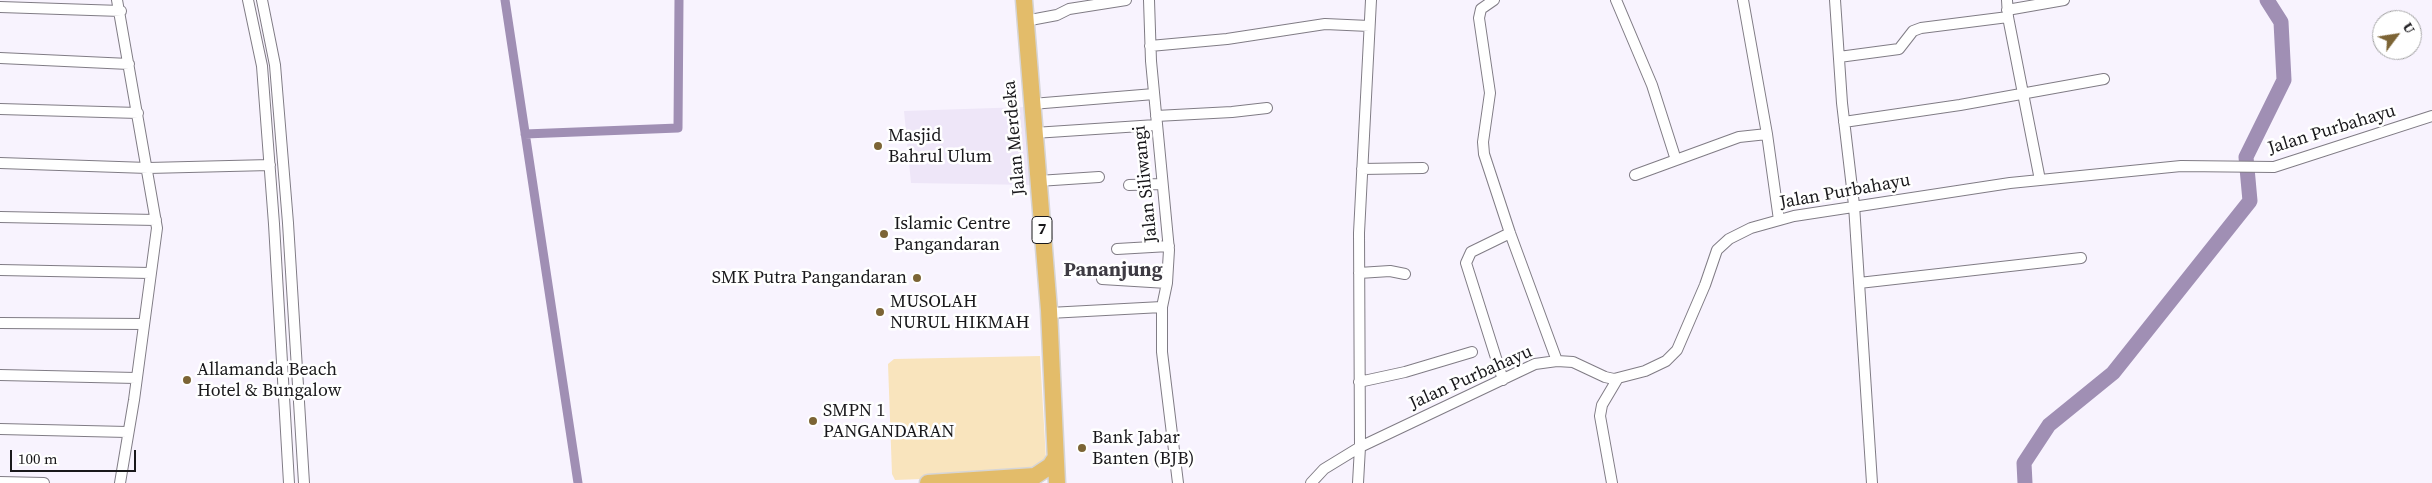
<!DOCTYPE html>
<html>
<head>
<meta charset="utf-8">
<style>
  body { margin:0 }
  #map { position:relative; width:2432px; height:483px; overflow:hidden; background:#f8f3fe; font-family:"Source Serif 4",serif }
  canvas { display:block }
  .north { position:absolute; left:2372px; top:10px; width:50px; height:50px; box-sizing:border-box; background:#fff; border:1px solid #a3a3a4; border-radius:50%; rotate:59deg; font-size:14px; font-weight:700; line-height:20px; text-align:center; color:#19181b }
  .north::after { content:''; display:block; margin:auto; width:18px; height:22px; background:#7c6435; clip-path:polygon(50% 0,100% 100%,50% 72%,0 100%) }
  .scale { position:absolute; left:10px; top:450px; width:126px; height:22px; box-sizing:border-box; border:2px solid #19181b; border-top:0; padding-left:6px; font-size:15px; line-height:18px; white-space:nowrap; color:#19181b; -webkit-text-stroke:4px #fff; paint-order:stroke }
</style>
</head>
<body>
<div id="map">
<canvas width="2432" height="483"></canvas>
<div class="north">U</div>
<div class="scale">100 m</div>
</div>
<script>
const ctx = document.querySelector('canvas').getContext('2d');
ctx.lineJoin = 'round';
function paint(path, color) { ctx.fillStyle = color; ctx.fill(path, 'evenodd'); }
function strokePath(path, color, width, dash) { ctx.strokeStyle = color; ctx.lineWidth = width; ctx.lineCap = dash ? 'butt' : 'round'; ctx.setLineDash(dash || []); ctx.stroke(path); }
function drawText(font, color, halo, rows, align = 'center') {
  ctx.font = font + ' "Source Serif 4",serif'; ctx.lineWidth = 5; ctx.setLineDash([]); ctx.textBaseline = 'middle'; ctx.strokeStyle = halo; ctx.fillStyle = color; for (const [text, x, y, turn = 0] of rows) {
    ctx.save(); ctx.translate(x, y); ctx.rotate((+turn || 0) * Math.PI / 180); ctx.textAlign = isNaN(turn) ? turn : align; if (halo) ctx.strokeText(text, 0, 0); ctx.fillText(text, 0, 0); ctx.restore();
  }
}
const built = new Path2D(`
  M1025,107L1032,185L911,183L904,111Z`);
const green = new Path2D(`
  M1040,356L1046,460L1041,468L949,478L895,480L892,474L888,364L894,359Z`);
const canal = new Path2D(`
  M505,0L578,483
  M525,134L678,128L679,0`);
const river = new Path2D(`
  M2025,483L2024,463L2049,425L2113,373L2250,201L2246,157L2284,80L2281,22L2267,0`);
const minor = new Path2D(`
  M117,0L157,228L134,400L120,483
  M248,0L262,66L274,224L289,483
  M262,0L275,65L288,223L304,483
  M1149,0L1151,61L1169,250L1167,283L1162,307V352L1178,483
  M1494,0L1481,9L1479,18L1490,93L1483,142L1484,154L1510,233L1557,361
  M1616,0L1652,85L1676,160
  M1743,0L1767,134L1779,220
  M1835,0L1842,103L1854,205L1872,483
  M2007,0L2008,17L2040,180
  M0,7L121,11
  M2007,10L2064,0
  M1025,21L1057,15L1069,9L1126,0
  M1150,46L1227,39L1325,24L1369,26
  M1839,57L1899,49L1913,31L1921,28L2008,17
  M0,58L129,64
  M1032,104L1154,94
  M0,109L138,113
  M1156,116L1232,112L1267,108
  M1844,122L1960,105L2104,79
  M1034,133L1156,125
  M0,163L148,168L270,165
  M1362,169L1423,168
  M1635,175L1739,137L1767,134
  M1038,181L1099,177
  M1129,185L1162,184
  M0,217L156,220
  M1117,249L1169,246
  M0,270L150,273
  M1359,273L1390,271L1405,274
  M1102,279L1167,283
  M1859,283L2081,258
  M1049,313L1162,307
  M0,323L144,324
  M0,375L136,378
  M1503,380L1466,263L1471,252L1510,233
  M1359,382L1405,372L1472,352
  M0,429L127,432
  M0,482L44,483
  M1311,483L1324,469L1360,447L1535,364L1557,361L1573,362L1605,377L1614,379L1645,371L1666,361L1677,350L1705,285L1717,250L1729,239L1751,228L1794,216L2010,183L2181,166L2274,167L2432,116
  M1358,483L1360,447L1359,233L1371,0
  M1612,483L1600,416L1602,405L1618,378`);
const trunk = new Path2D(`
  M1024,0L1049,310L1057,483
  M928,483L1035,476L1050,466L1054,460`);
const markers = [
  [878,146,5,"#7c6435"],
  [884,234,5,"#7c6435"],
  [917,278,5,"#7c6435"],
  [880,312,5,"#7c6435"],
  [187,380,5,"#7c6435"],
  [813,421,5,"#7c6435"],
  [1082,448,5,"#7c6435"]
];
const shields = [
  [1042,230,20]
];
const shieldNames = [
  ["7",1042,230]
];
const streetNames = [
  ["Jalan Purbahayu",2332,130,-17],
  ["Jalan Merdeka",1015,138,-95],
  ["Jalan Siliwangi",1146,184,-96],
  ["Jalan Purbahayu",1845,192,-10],
  ["Jalan Purbahayu",1471,378,-24]
];
const poiNames = [
  ["Masjid",888,136],
  ["Bahrul Ulum",888,157],
  ["Islamic Centre",894,224],
  ["Pangandaran",894,245],
  ["SMK Putra Pangandaran",907,278,"right"],
  ["MUSOLAH",890,302],
  ["NURUL HIKMAH",890,323],
  ["Allamanda Beach",197,370],
  ["Hotel & Bungalow",197,391],
  ["SMPN 1",823,411],
  ["PANGANDARAN",823,432],
  ["Bank Jabar",1092,438],
  ["Banten (BJB)",1092,459]
];
const quarterNames = [
  ["Pananjung",1113,271]
];
paint(built, '#eee6f8');
paint(green, '#f9e4bd');
strokePath(canal, '#a08fb4', 9);
strokePath(river, '#a08fb4', 15);
strokePath(minor, '#807c85', 12);
strokePath(trunk, '#d6d5d6', 19);
strokePath(minor, '#fff', 10);
strokePath(trunk, '#e3bc6a', 16);
for (const [x, y, r, color] of markers) { const dot = new Path2D(); dot.arc(x, y, r, 0, 2 * Math.PI); ctx.fillStyle = color; ctx.fill(dot); strokePath(dot, '#fff', 2); }
for (const [x, y, w] of shields) { const box = new Path2D(); box.roundRect(x - w / 2, y - 13.5, w, 27, 4); ctx.fillStyle = '#fff'; ctx.fill(box); strokePath(box, '#19181b', 1); }
drawText('bold 16px', '#19181b', null, shieldNames);
drawText('18px', '#19181b', '#fff', streetNames);
drawText('18px', '#19181b', '#fff', poiNames, 'left');
drawText('bold 20px', '#3e3b43', '#fff', quarterNames);
</script>
</body>
</html>
